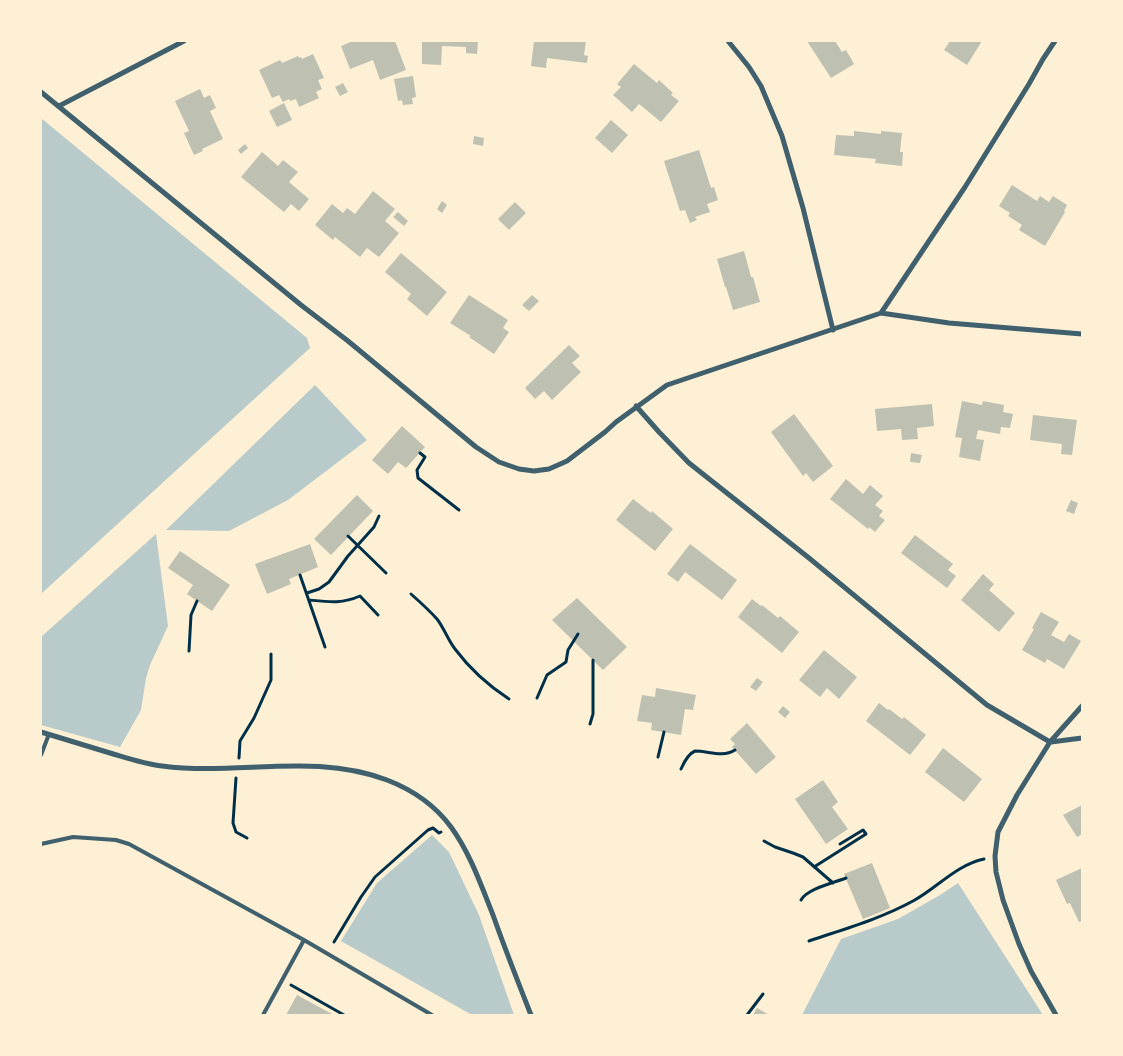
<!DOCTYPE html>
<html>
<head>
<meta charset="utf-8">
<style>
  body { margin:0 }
  #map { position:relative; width:1123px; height:1056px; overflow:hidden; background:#fdf0d5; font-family:Barlow,sans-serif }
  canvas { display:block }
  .frame { position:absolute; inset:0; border:42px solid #fdf0d5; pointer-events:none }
</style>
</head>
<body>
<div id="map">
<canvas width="1123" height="1056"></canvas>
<div class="frame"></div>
</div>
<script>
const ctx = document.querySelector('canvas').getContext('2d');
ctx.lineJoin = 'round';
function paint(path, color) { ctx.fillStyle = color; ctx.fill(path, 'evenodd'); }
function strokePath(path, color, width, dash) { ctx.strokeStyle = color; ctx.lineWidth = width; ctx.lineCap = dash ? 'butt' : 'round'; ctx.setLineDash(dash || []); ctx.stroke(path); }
const green = new Path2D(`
  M41,118L307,338L310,348L41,594Z
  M315,385L367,440L288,500L229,531L166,530Z
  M156,534L168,626L150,665L146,678L141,710L120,747L41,725V637Z
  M432,835L449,852L479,915L514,1015H472L341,941L377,883Z
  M958,883L1043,1015H802L841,939L898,919L940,895Z`);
const building = new Path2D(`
  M353,41H395L406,70L380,80L373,60L350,69L341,46Z
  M422,41H478L477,54L466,53V47L442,46L441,65L422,64Z
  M534,41H586L584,55L588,56L587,63L547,58L546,68L531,66Z
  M807,41H835L842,52L846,50L854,64L831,78Z
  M950,41H982L967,65L944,50Z
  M313,54L324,78L318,80L322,89L316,92L319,98L299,107L296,99L290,101L289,99L283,102L279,95L272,98L259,70L280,60L282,63L298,56L299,58L301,57L302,59Z
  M634,64L657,83L659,80L673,93L671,95L679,101L661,122L639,104L632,112L613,95L621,87L617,84Z
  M413,76L416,97L412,98L413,104L403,105L402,100L398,101L394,79Z
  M343,83L348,92L340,96L335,87Z
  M200,89L204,98L210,95L216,108L210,111L223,139L202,149L203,151L194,155L184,133L189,131L175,101Z
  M284,103L292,120L277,127L269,111Z
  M611,120L628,135L612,153L595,138Z
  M854,131L881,134V131L902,133L900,152H903L902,166L875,163L876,159L834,155L836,135L854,136Z
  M474,136L484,138L483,146L473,144Z
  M245,144L248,148L241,154L238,150Z
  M699,150L711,188L714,187L718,200L707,204L710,212L695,217L697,220L690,223L685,210L680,211L664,161Z
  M262,152L278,166L283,160L298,172L289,182L309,199L299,211L291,204L284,212L241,177Z
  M1012,185L1037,201L1040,196L1049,202L1053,196L1067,205L1064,211L1065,212L1045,246L1019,230L1022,225L1008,216L1010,213L999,206Z
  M373,191L395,209L385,221L399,233L379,257L367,248L360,257L335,237L333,240L315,225L332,204L343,213L347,208L355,214Z
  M442,201L447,205L442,213L437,209Z
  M515,202L526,213L509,230L498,219Z
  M398,212L408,221L404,226L393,217Z
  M744,251L751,277H753L760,302L733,310L726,287H725L717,259Z
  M401,253L447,292L427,316L407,299L411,294L385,272Z
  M469,295L508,320L503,328L509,332L494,354L469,337L471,336L450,323Z
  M532,295L539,301L529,311L522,305Z
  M569,345L580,356L572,363L581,372L552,400L544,391L535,399L525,388Z
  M962,401L982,405L983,401L1004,405L1003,412L1013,414L1010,428L1001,427L1000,434L978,430L976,439L984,440L980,461L959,457L962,438L955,437Z
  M932,404L934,426L917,428L918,439L902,440L901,429L877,431L875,409Z
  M794,414L833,466L813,482L806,473L803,476L771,432Z
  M1033,415L1077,420L1072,455L1061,454L1062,444L1030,440Z
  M402,426L425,447L406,468L398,462L388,474L372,460Z
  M911,453L922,455L920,463L910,462Z
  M846,479L863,494L870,485L883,496L875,505L883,511L879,516L885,520L875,532L869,527L868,529L830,499Z
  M357,495L373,511L331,555L314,539Z
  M633,499L651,513L652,511L673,529L655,551L616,520Z
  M1071,500L1078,503L1074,514L1066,511Z
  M915,535L953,564L948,570L956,576L947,588L901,553Z
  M310,544L318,567L289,579L291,584L267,594L255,564Z
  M690,544L737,580L722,600L685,572L678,582L667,574Z
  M180,551L230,585L212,611L187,594L193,585L168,568Z
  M983,574L994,584L989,590L1015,613L999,632L961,600Z
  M577,598L627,647L603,670L552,620Z
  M752,599L761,606L762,605L778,618L780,616L799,632L782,653L738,617Z
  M1041,612L1059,622L1051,635L1064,642L1069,634L1081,641L1064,669L1047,659L1045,663L1022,650L1034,629L1032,628Z
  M824,650L857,677L839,699L827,688L820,697L799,680Z
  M757,678L763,682L756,691L750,687Z
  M656,688L696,695L693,710L685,709L681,735L651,730L652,723L637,721L642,695L655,697Z
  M879,703L888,710L889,709L902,719L904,717L926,735L910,755L866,721Z
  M783,706L790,712L785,718L778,712Z
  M747,723L776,757L756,774L732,747L735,744L730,739Z
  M943,748L982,779L964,802L925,772Z
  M823,780L838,802L832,807L848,829L826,844L795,799Z
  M1082,805V834L1077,837L1063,815Z
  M872,863L890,908L863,919L844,874Z
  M1082,868V921L1079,922L1070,903L1067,904L1056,880Z
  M297,995L334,1015H286Z
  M757,1008L769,1015H753Z`);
const path = new Path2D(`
  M420,453L425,457L417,470L418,478L459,510
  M348,536L386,573
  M300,575L325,647
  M307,593L319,589L329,582L348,556L374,527L379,516
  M411,594C420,602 429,610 437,619C444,628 448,640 455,649C470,669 489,686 509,699
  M309,600C329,602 342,604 360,596L378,615
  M189,651L191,615L197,601
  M537,698L547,675L566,662L568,650L578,634
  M590,724L593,714V660
  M658,757L664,732
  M239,758L240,741L254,718L271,680V654
  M681,769C684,762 688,754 695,751C709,751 722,758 735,750
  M236,778L233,823L236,832L247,838
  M764,841L775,847L793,853L803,857L833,883
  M814,867L866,834L863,830L840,844
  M801,900C807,889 833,883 846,878
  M809,941C844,929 880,919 913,901C937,888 956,865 984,859
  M334,942L361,897L375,877L428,830L433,828L439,833L441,832
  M291,985L344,1015
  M747,1015L763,994`);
const service = new Path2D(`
  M41,755L49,734
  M41,844L73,837L116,840L129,844L304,940L432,1015
  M263,1015L304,940`);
const minor = new Path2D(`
  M728,41L749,67L761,86L782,136L803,208L833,330
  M41,92L301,305L348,341L476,447L499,462L519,469L534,471L549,469L567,461L605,432L616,422L667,385L881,313L949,323L1082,334
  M59,106L184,41
  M881,313L965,187L1029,84L1043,59L1055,41
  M636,406L659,432L689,463L809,558L987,705L1050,742
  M41,732C64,739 87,746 110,753C127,758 144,764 162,766C238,776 313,752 387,780C413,790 434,804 451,827C470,853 481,885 493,915C505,949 518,982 531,1015
  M1051,742L1082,738
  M1056,1015L1031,971L1019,944L1003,900L996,872L995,856L998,832L1017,795L1050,742L1082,706`);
paint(green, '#b9caca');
paint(building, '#bec0b2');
strokePath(path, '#003049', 3);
strokePath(service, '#3f606c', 4);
strokePath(minor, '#3f606c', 5);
</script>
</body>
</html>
